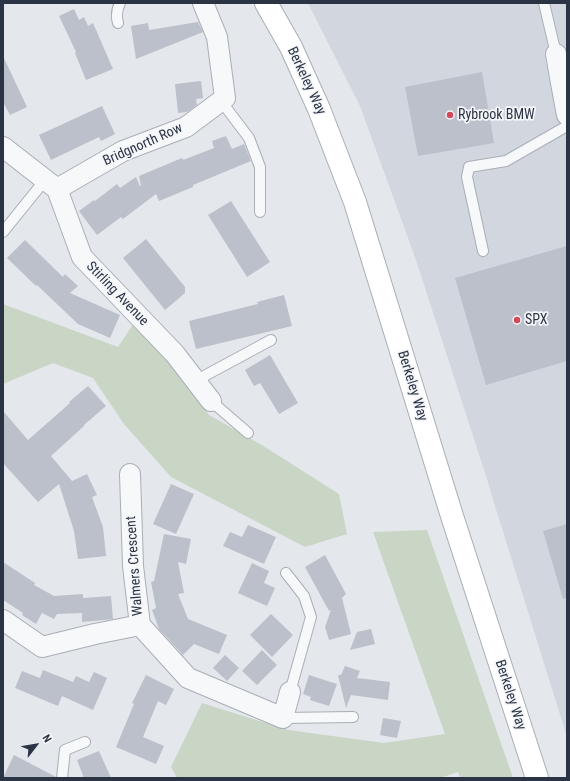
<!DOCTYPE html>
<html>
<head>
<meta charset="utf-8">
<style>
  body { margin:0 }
  #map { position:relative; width:570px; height:781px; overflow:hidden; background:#e4e7ec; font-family:"Roboto Condensed",sans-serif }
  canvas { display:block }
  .frame { position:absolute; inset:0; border:4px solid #2b3445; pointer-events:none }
  .north { position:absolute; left:16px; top:725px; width:40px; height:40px; -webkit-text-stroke:3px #f4f6f9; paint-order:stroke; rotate:59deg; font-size:11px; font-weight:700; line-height:16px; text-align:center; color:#2b3445 }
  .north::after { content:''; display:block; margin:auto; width:14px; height:18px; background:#2b3445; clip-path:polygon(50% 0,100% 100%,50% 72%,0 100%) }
</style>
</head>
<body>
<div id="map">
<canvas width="570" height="781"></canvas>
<div class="frame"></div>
<div class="north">N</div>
</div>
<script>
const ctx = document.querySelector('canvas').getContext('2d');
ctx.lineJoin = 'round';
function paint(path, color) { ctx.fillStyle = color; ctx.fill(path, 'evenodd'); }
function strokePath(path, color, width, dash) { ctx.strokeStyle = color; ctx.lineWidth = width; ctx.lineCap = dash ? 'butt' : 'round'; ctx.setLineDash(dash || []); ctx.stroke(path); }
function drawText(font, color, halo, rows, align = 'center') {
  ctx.font = font + ' "Roboto Condensed",sans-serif'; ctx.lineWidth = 3.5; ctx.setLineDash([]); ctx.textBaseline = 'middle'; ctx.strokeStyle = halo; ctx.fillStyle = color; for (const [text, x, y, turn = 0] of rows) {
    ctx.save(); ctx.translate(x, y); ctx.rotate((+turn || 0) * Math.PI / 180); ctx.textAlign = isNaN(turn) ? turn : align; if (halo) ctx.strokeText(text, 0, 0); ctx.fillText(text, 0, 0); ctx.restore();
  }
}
const built = new Path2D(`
  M308,3H567V737L496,509L487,479L415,257L360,106Z`);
const green = new Path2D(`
  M3,304L118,347L134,323L174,363L209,415L265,447L339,494L347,534L305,547L171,477L124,424L93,378L53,363L3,384Z
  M427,530L513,778H460L458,772L440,778H177L171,767L202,703L288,730L384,743L445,734L373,532Z`);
const building = new Path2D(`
  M74,9L79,20L84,17L88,26L93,23L113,69L86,80L75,53L76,52L59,16Z
  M198,22L203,32L136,59L131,26L148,23L149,30Z
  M3,56L27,107L10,115L3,102Z
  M482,72L494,143L418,156L405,87Z
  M201,81L203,98L196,99L197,105L187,112L178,113L175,84Z
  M102,106L115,134L101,141L99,137L51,160L39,135Z
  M226,136L232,149L244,144L251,161L193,185V187L159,201L156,194L123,219L121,217L97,235L79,211L94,200L95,201L117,184L120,188L136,177L140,186H141L139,176L182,158L183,160L214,148L212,141Z
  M231,201L270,262L247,277L208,215Z
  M146,239L185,287V293L165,310L123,258Z
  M25,240L63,277L65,274L78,286L70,293L120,315L110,338L78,324L37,285L36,286L7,258Z
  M567,246V361L486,385L455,278Z
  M284,295L292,326L196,349L189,321L258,304L257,302Z
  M270,355L298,403L279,414L260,383L254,386L245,370Z
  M88,386L106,406L84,425V426L51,456L72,481L87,474L97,495L92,497L103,527L106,556L78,559L74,531L59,484L38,502L3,463V411L28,440L70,403L69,402Z
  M171,484L194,494L176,534L153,524Z
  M567,524V598L563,599L543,531Z
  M248,525L276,537L264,564L223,546L230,532L242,537Z
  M164,534L191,539L186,564L178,562L184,593L178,594L188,619L227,635L219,654L194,644L183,655L159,629L152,610L156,608L151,582L154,581Z
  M325,555L346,594L342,598L351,634L329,640L325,627L331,610L329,611L305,567Z
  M3,562L35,583L34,585L54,596L83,594V598L111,596L113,619L104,620L82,622V613L57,614L54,619L42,613L36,624L22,615L23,613L3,600Z
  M252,563L269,571L264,583L275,588L267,606L238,593Z
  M271,614L293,635L272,657L250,635Z
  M371,629L375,644L350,650L357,632Z
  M262,650L277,665L257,685L242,671Z
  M225,655L239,668L227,681L213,668Z
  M345,666L360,671L357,678L390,682L388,700L351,695L346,708L338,675H341Z
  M43,670L73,682L76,676L89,682L94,672L107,678L93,710L62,696L58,706L15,688L22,671L40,678Z
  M146,675L174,689L166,705L158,701L143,737L164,746L156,764L116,747L134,704L132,703Z
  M309,675L337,684L329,706L310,700L311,697L303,694Z
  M383,718L401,721L397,738L380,735Z
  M99,751L111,778H84L77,760Z
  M14,755L56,777V778H3Z`);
const service = new Path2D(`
  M544,3L556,54
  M118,23C116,16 117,9 120,3
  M221,101L249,138L260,167V212
  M3,232L45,180
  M483,251L467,177L469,167L506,161L567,126
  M195,381L271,340
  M211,401L248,433
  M286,573L304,596L311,617L290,692
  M283,718L353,717
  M62,778L65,750L85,742`);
const minor = new Path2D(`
  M556,54L561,83L567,81
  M561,83L567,115
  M3,147L57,189L82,257L175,354L211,401
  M57,189L123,151L186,127L225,98L217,37L203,3
  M130,474L133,566L140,625L188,678L283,718L290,692
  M3,620L42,647L95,634L140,625`);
const secondary = new Path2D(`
  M266,3L291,47L319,109L355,202L452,516L537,778`);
const markers = [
  [450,115,4,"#d1495b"],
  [517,320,4,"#d1495b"]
];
const streetNames = [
  ["Berkeley Way",306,81,65],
  ["Bridgnorth Row",143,145,-24],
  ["Stirling Avenue",117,294,46],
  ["Berkeley Way",412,386,73],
  ["Walmers Crescent",135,566,-94],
  ["Berkeley Way",510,695,72]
];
const poiNames = [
  ["Rybrook BMW",458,115],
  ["SPX",525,320]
];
paint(built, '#d2d6de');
paint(green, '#c9d6c5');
paint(building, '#bbc0ca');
strokePath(service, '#a9aeb7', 12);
strokePath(minor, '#a9aeb7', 22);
strokePath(secondary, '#a9aeb7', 24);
strokePath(service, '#f7f8fa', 10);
strokePath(minor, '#f7f8fa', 20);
strokePath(secondary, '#fff', 22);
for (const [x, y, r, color] of markers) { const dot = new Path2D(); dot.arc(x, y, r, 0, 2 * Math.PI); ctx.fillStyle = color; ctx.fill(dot); strokePath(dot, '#f4f6f9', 1.5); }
drawText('14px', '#2b3445', '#f4f6f9', streetNames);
drawText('14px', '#2b3445', '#f4f6f9', poiNames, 'left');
</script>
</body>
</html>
